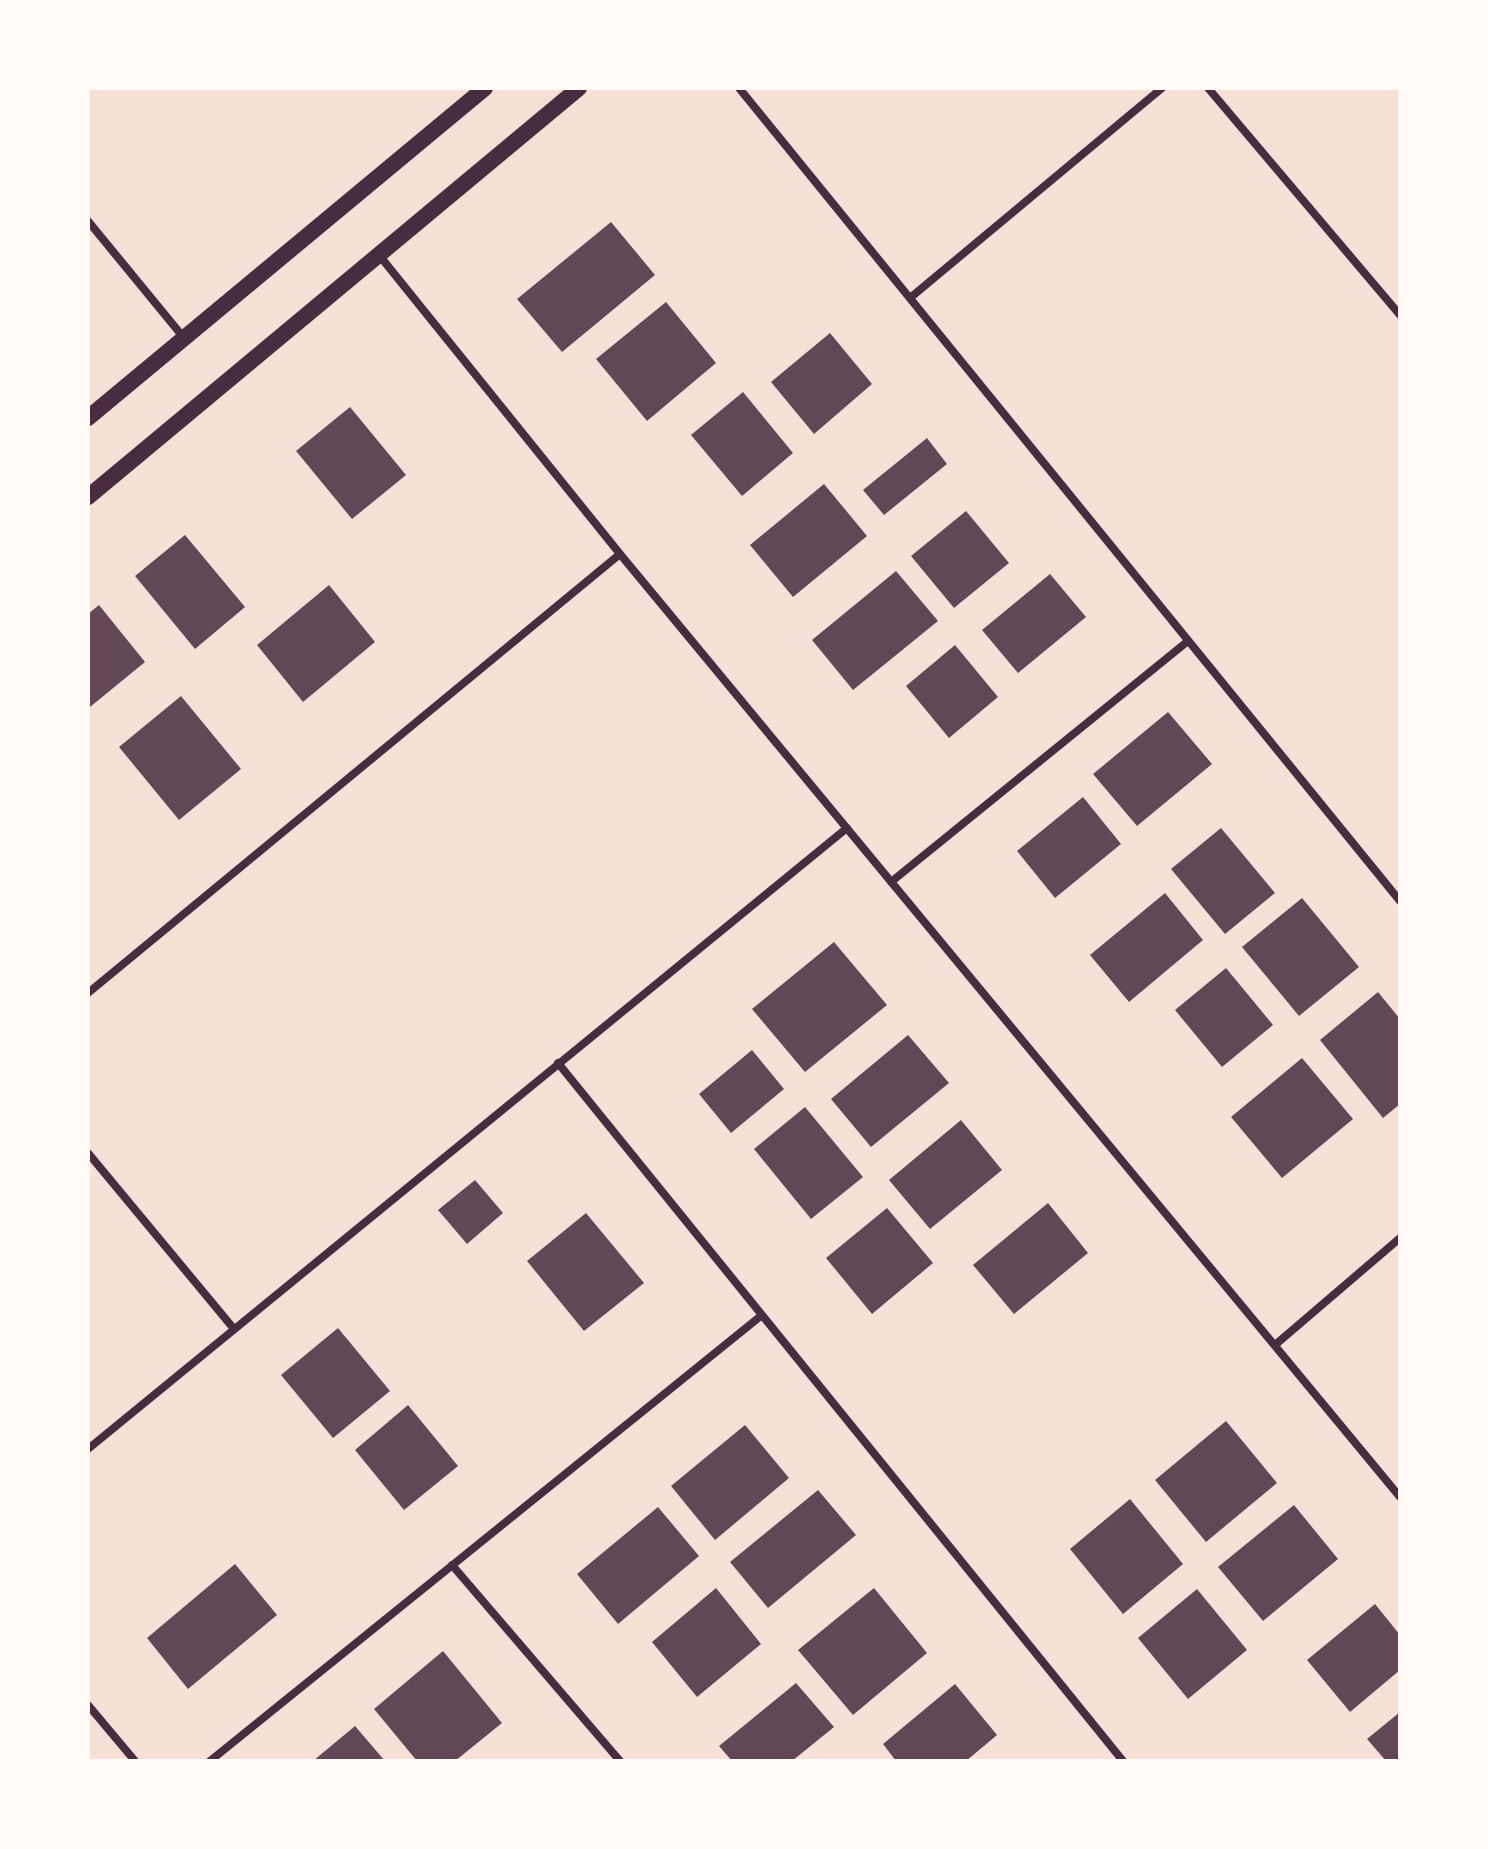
<!DOCTYPE html>
<html>
<head>
<meta charset="utf-8">
<style>
  body { margin:0 }
  #map { position:relative; width:1488px; height:1849px; overflow:hidden; background:#f7e1d7; font-family:"Archivo Narrow",sans-serif }
  canvas { display:block }
  .frame { position:absolute; inset:0; border:90px solid #fffaf5; pointer-events:none }
</style>
</head>
<body>
<div id="map">
<canvas width="1488" height="1849"></canvas>
<div class="frame"></div>
</div>
<script>
const ctx = document.querySelector('canvas').getContext('2d');
ctx.lineJoin = 'round';
function paint(path, color) { ctx.fillStyle = color; ctx.fill(path, 'evenodd'); }
function strokePath(path, color, width, dash) { ctx.strokeStyle = color; ctx.lineWidth = width; ctx.lineCap = dash ? 'butt' : 'round'; ctx.setLineDash(dash || []); ctx.stroke(path); }
const building = new Path2D(`
  M611,222L655,275L562,352L517,299Z
  M666,302L716,363L647,421L596,359Z
  M830,333L872,384L814,434L771,382Z
  M743,392L793,453L742,496L691,435Z
  M350,407L406,475L352,519L296,451Z
  M927,438L947,464L884,515L863,490Z
  M824,484L867,536L793,597L750,545Z
  M966,511L1009,563L954,608L911,556Z
  M185,535L245,607L195,649L135,576Z
  M896,571L938,621L853,690L812,640Z
  M1050,574L1086,617L1018,673L982,630Z
  M329,585L375,642L303,702L257,645Z
  M99,605L145,662L90,707L88,614Z
  M955,645L998,697L949,738L906,686Z
  M181,696L241,769L179,820L119,747Z
  M1168,712L1212,764L1137,826L1093,774Z
  M1083,797L1121,844L1055,898L1017,851Z
  M1221,828L1275,893L1225,934L1171,869Z
  M1165,893L1203,940L1129,1002L1090,955Z
  M1302,898L1359,967L1299,1016L1242,947Z
  M834,942L887,1005L805,1072L752,1009Z
  M1226,968L1273,1025L1222,1067L1175,1010Z
  M1378,992L1400,1019V1104L1383,1118L1320,1040Z
  M908,1035L949,1083L871,1147L831,1099Z
  M752,1050L784,1089L731,1133L699,1094Z
  M1302,1058L1353,1119L1282,1178L1231,1117Z
  M805,1107L863,1177L811,1219L754,1149Z
  M961,1120L1002,1170L930,1229L889,1180Z
  M475,1180L503,1213L467,1244L438,1210Z
  M1048,1203L1088,1253L1014,1314L973,1265Z
  M887,1208L933,1263L872,1314L826,1258Z
  M586,1213L644,1283L584,1331L527,1261Z
  M338,1328L390,1391L333,1438L281,1375Z
  M408,1405L458,1466L404,1510L355,1450Z
  M1226,1421L1277,1483L1206,1542L1155,1480Z
  M745,1425L789,1478L715,1540L671,1486Z
  M818,1490L856,1535L768,1608L730,1562Z
  M1130,1499L1183,1564L1123,1614L1070,1549Z
  M1294,1505L1338,1559L1263,1621L1218,1567Z
  M658,1507L699,1556L618,1624L577,1574Z
  M235,1564L277,1615L188,1689L147,1638Z
  M716,1588L761,1644L697,1697L652,1642Z
  M874,1588L927,1653L853,1715L798,1650Z
  M1197,1589L1247,1650L1188,1699L1138,1638Z
  M1375,1604L1400,1635V1670L1350,1712L1307,1660Z
  M443,1651L502,1723L455,1761H417L374,1709Z
  M796,1683L834,1727L792,1761H732L719,1746Z
  M955,1684L997,1735L966,1761H896L883,1744Z
  M1400,1712V1761H1386L1367,1739Z
  M355,1726L385,1761H313Z`);
const minor = new Path2D(`
  M739,88L1400,901
  M1208,88L1400,315
  M88,221L184,338
  M379,255L620,554L1400,1497
  M910,298L1162,88
  M891,882L1188,641
  M88,993L620,554
  M558,1063L1123,1761
  M88,1153L234,1329
  M1275,1345L1400,1238
  M88,1449L847,828
  M452,1565L620,1761
  M88,1705L135,1761
  M210,1761L762,1315`);
const secondary = new Path2D(`
  M88,418L485,88
  M88,497L579,88`);
paint(building, '#644757');
strokePath(minor, '#4a2c40', 8);
strokePath(secondary, '#4a2c40', 16);
</script>
</body>
</html>
